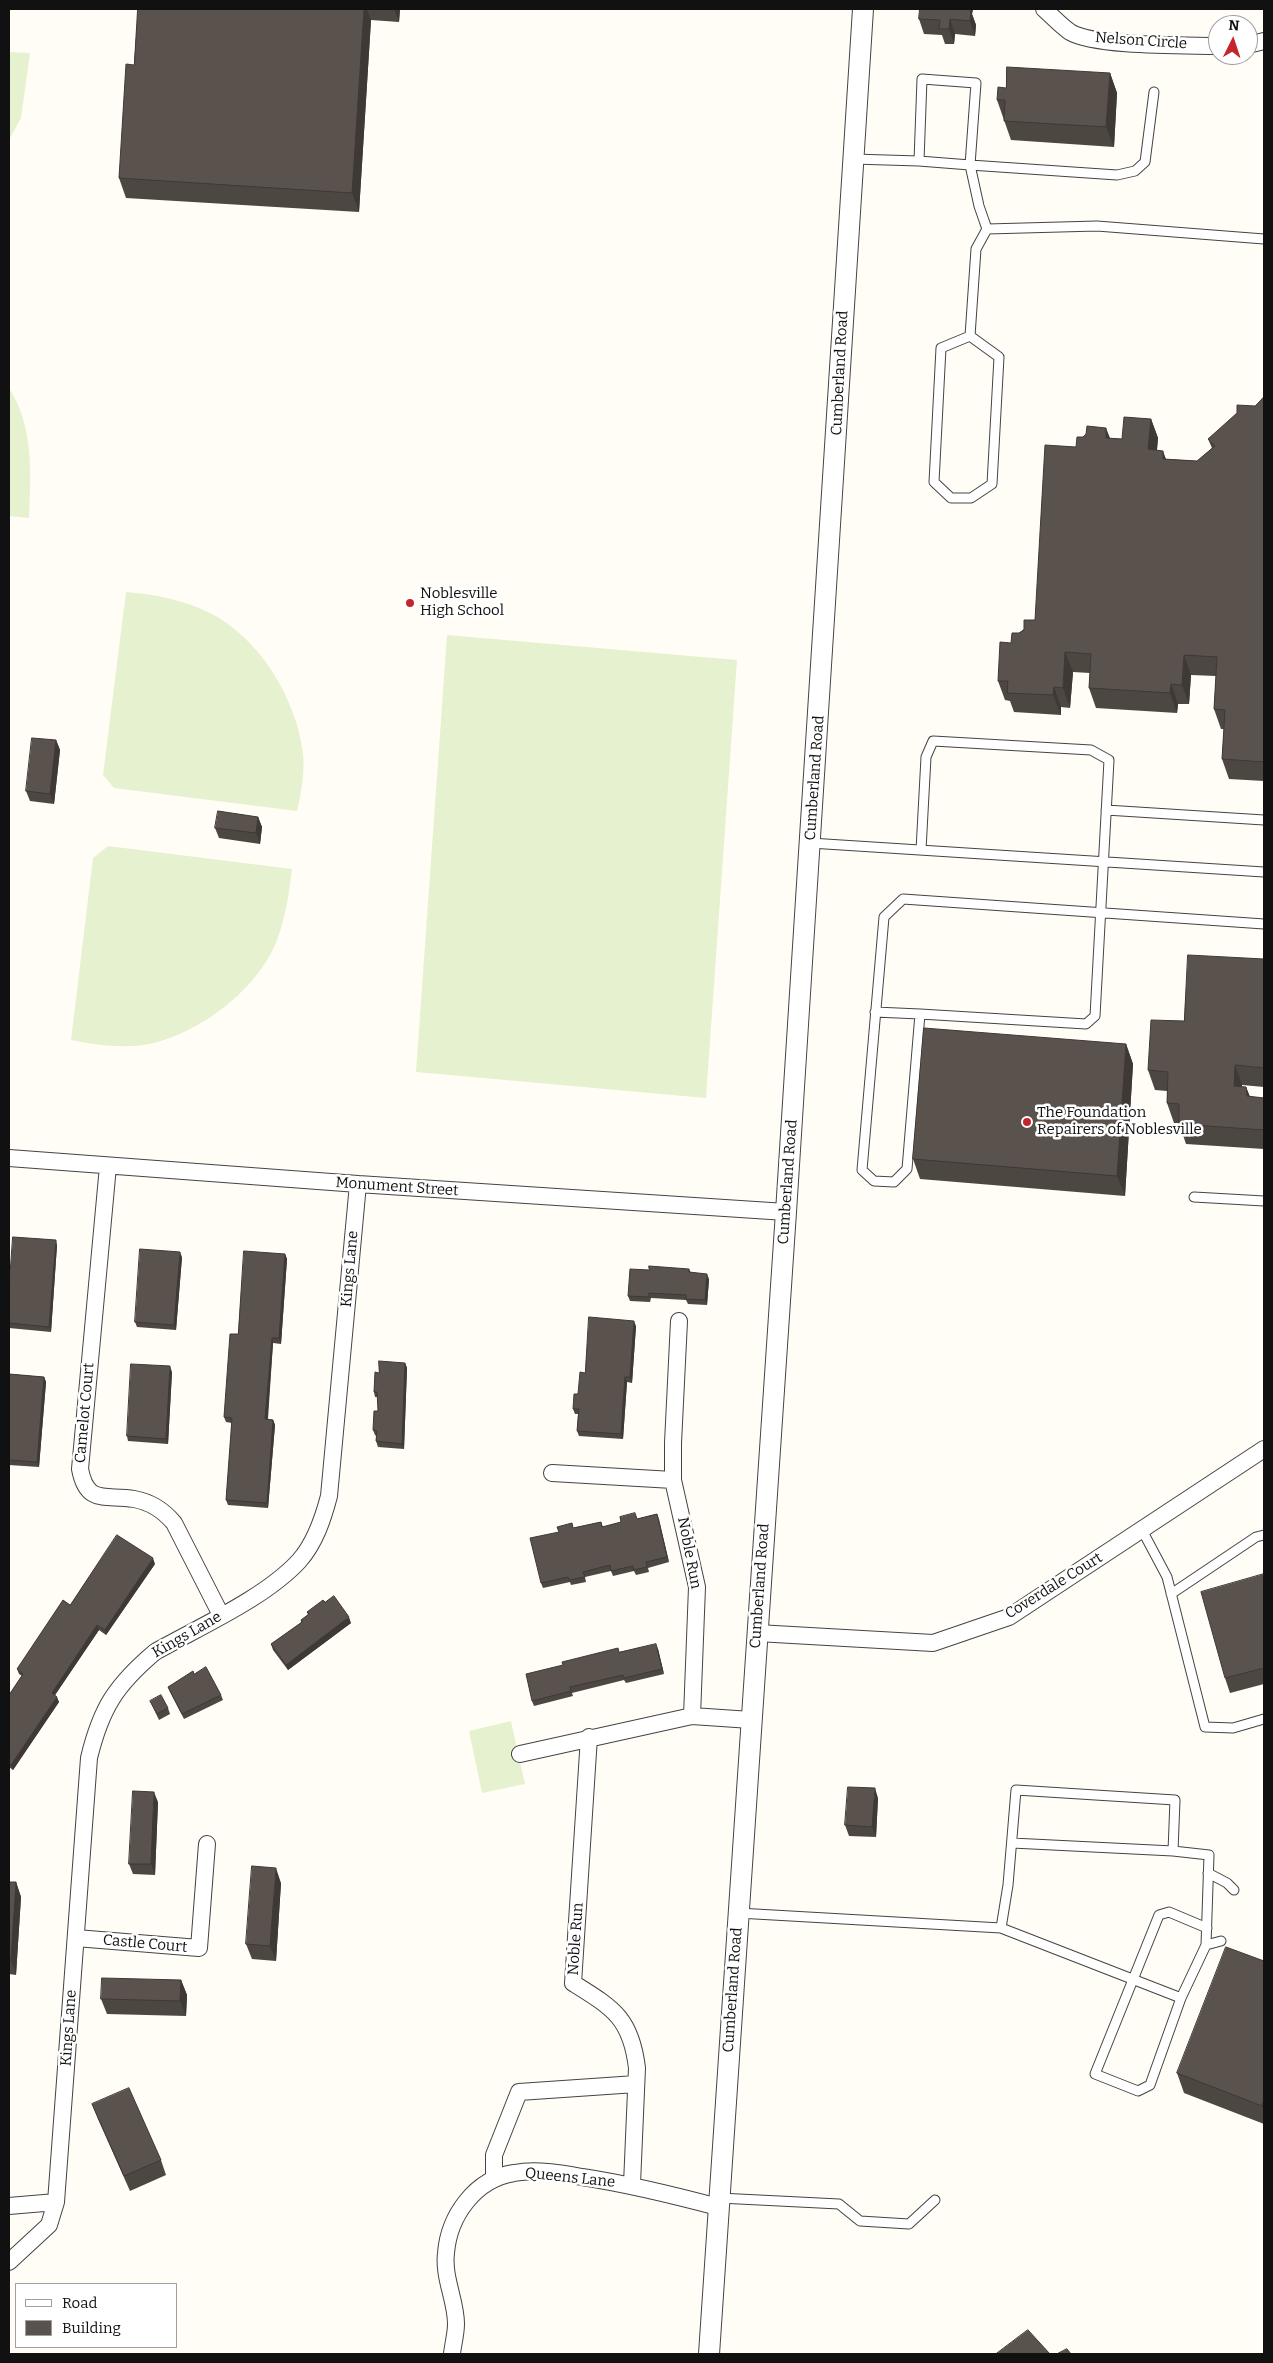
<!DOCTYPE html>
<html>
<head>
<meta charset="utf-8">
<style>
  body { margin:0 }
  #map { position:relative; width:1273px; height:2363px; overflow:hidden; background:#fffdf5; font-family:Bitter,serif }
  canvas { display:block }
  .frame { position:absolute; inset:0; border:10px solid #111; pointer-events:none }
  .legend { position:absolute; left:15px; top:2283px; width:162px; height:65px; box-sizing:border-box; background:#fff; border:1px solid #a0a0a0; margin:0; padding:6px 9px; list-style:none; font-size:15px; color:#111 }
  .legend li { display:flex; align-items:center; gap:10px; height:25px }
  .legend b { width:25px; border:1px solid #a0a0a0 }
  .north { position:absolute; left:1208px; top:15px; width:50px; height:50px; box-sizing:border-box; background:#fff; border:1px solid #a0a0a0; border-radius:50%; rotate:4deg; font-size:14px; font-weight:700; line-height:20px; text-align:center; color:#111 }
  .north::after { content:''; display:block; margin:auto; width:18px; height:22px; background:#c4262e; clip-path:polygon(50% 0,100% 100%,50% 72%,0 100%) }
</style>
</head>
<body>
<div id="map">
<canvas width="1273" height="2363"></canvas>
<div class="frame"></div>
<ul class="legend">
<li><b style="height:6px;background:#fff"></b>Road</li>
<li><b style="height:14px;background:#5a524d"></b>Building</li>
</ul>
<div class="north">N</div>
</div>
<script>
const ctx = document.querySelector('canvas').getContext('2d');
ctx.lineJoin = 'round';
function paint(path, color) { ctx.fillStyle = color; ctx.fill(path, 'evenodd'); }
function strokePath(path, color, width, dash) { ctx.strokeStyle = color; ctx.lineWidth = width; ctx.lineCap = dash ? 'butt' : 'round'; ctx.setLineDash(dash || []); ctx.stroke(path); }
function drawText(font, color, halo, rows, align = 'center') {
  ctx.font = font + ' Bitter,serif'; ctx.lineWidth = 5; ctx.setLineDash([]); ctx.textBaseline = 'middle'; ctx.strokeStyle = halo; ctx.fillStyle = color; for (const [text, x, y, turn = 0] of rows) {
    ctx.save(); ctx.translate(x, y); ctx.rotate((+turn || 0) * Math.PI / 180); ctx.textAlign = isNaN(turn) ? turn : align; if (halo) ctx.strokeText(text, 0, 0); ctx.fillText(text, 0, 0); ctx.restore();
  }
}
const pitch = new Path2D(`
  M9,52L30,53L21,118L9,140Z
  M9,388C34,427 31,474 29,518L9,516Z
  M126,592C154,594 184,600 210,613C260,638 297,700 303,754C305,772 301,794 297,811L114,788L103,775Z
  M447,635L737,660L706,1098L416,1072Z
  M108,846L292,869C289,893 286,916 277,940C258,990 197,1036 144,1045C120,1048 94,1045 71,1040L93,858Z
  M511,1721L525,1784L482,1793L469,1731Z`);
const service = new Path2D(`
  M853,159L919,161L970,165L979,206L987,229L1097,226L1264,239
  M919,161L922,79L976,83L970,165L1117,175L1135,171L1145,162L1154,92
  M970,336L999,357L992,484L971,498H951L934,482L941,348L970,336L976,249L987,229
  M1106,810L1264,820
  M810,843L1264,872
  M921,850L926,757L933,741L1091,750L1109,760L1095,1016L1086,1024L920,1014L907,1169L894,1182L874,1181L862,1170L884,917L903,899L1264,924
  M875,1012L920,1014
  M1194,1197L1264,1201
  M1142,1530L1167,1577L1205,1727L1233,1728L1264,1719
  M1171,1594L1256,1537L1264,1535
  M1208,1873L1227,1883L1234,1890
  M738,1913L1001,1928L1181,1998L1206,1945L1209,1855L1173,1851
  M1001,1928L1008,1885L1016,1790L1175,1800L1173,1851L1012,1843
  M1206,1945L1221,1941
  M1181,1998L1150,2085L1138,2091L1095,2074L1159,1915L1169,1912L1207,1928
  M719,2198L839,2204L860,2221L909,2224L935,2200`);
const minor = new Path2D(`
  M1044,9C1052,16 1061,26 1070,32C1095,47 1186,45 1218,46
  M1248,45L1264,41
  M9,1158L358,1184L786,1212
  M108,1166L80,1469C87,1506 106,1494 134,1499C151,1502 164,1511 174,1523L221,1615
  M679,1321L673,1443V1480L697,1587L692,1716
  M552,1473L673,1480
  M757,1633L933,1643L1009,1617L1264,1449
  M589,1737L573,1983C613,2008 631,2018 637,2068L632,2184
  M520,1754L692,1716L751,1720
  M76,1938L199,1948L207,1844
  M494,2179V2155L519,2092L636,2084
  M9,2206L56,2202
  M9,2262L49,2225L56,2202L89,1758C101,1708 116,1685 155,1652C199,1627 265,1598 299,1561C315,1543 323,1519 329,1496L358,1184
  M452,2354C453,2344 456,2334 456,2324C456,2300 443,2278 446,2253C449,2216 475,2179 514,2173C536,2169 560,2173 582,2177C628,2184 673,2195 718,2207`);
const tertiary = new Path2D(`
  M709,2354L786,1212L863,9`);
const wall = new Path2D(`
  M138,9H400L399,22L371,20L359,212L126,198L119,178L134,65Z
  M920,9H973L972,14L976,25L975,36L955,34L954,44H945L942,35L924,34L919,19Z
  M1110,73L1117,93L1114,147L1011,140L997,100L1006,88Z
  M1264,397V781L1229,779L1222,759L1224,729H1221L1214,709L1216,676L1191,675L1189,704H1178L1177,713L1096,708L1089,688L1090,673L1073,672L1070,708L1061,707V715L1014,712L1010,701L1005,700L998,681L1011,643L1019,633L1035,620L1076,447L1083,437L1122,439L1151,419L1158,438L1157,450L1166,459L1197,461L1212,448L1208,439L1255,406Z
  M56,740L60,750L54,804L30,801L26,791Z
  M258,817L262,827L260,844L219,838L215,828Z
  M1264,959V1087L1242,1085V1087H1246L1250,1097L1264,1098V1149L1186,1144L1179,1123H1174L1167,1103V1091L1155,1090L1148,1070L1184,1021Z
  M1126,1044L1133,1064L1125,1196L920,1179L913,1159Z
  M57,1245L51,1332L9,1328V1289Z
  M285,1254L287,1259L281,1344L273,1343L268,1419L273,1420L275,1425L268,1508L228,1505L226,1500L232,1423L226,1422L224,1417L238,1334Z
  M182,1257L176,1330L137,1327L135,1322Z
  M689,1269L691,1273L709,1279L707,1305L688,1304L686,1300L651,1298L650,1302L630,1301L628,1296L649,1270Z
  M636,1326L632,1383L627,1382L623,1439L579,1436L577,1431L578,1414H575L573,1409L585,1373Z
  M405,1363L407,1368L404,1449L378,1447L376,1441V1436L375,1435L373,1430L378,1411V1397H375L374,1392L379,1373Z
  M172,1372L168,1444L128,1441L127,1436Z
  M9,1374L44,1377L46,1382L39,1467L9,1465Z
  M657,1514L669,1562L648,1568L649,1572L636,1575L634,1571L613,1576L611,1571L585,1577L586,1582L571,1585L570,1582L543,1588L541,1583L559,1532L572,1523L573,1528L601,1522L603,1527Z
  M155,1564L106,1635L99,1630L55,1695L59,1702L13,1770L9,1767V1695L22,1676L19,1674L17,1669L70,1605Z
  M1264,1574V1684L1230,1693L1225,1678Z
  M325,1602L351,1623L288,1670L273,1650L271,1644L301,1623V1620L308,1615L307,1612Z
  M658,1649L664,1674L626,1683L624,1680L572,1693L573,1696L534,1706L532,1701L620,1652Z
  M194,1674L221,1695L223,1700L184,1719L170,1692L168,1687Z
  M150,1701L168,1708L170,1714L159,1720Z
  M878,1798L876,1837L849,1836L845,1825Z
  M158,1802L155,1875L133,1874L129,1864Z
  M9,1882H16L21,1897L16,1975L9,1974Z
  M281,1883L276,1961L252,1959L246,1944Z
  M1264,1961V2124L1184,2093L1177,2073Z
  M181,1980L187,1995L186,2016L107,2014L101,1999Z
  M92,2104L161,2160L166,2175L130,2191L98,2119Z`);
const shadedWall = new Path2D(`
  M364,9H367L371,20L359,212L352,193Z
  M394,9H400L399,22Z
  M966,9H973L972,14L976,25L975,36Z
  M950,19L955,34L954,44L949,29Z
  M1110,73L1117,93L1114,147L1106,127Z
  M1151,419L1158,438L1155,469L1148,449Z
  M1106,428L1114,448L1106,438Z
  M1163,451L1170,470L1163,459Z
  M1065,652L1073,672L1070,708L1063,688Z
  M1184,655L1191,675L1189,704L1182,685Z
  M1171,684L1178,704L1177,713L1170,693Z
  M1054,687L1061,707V715L1053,695Z
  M56,740L60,750L54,804L50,794Z
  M258,817L262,827L260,844L256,833Z
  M1126,1044L1133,1064L1125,1196L1117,1176Z
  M1235,1065L1242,1085L1241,1105L1234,1086Z
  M1246,1087L1254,1107L1247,1096Z
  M56,1240L57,1245L51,1332L49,1327Z
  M180,1252L182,1257L176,1330L174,1325Z
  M285,1254L287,1259L281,1344L279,1338Z
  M707,1274L709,1279L707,1305L705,1300Z
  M634,1321L636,1326L632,1383L630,1377Z
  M272,1338L273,1343L267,1424L265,1419Z
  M405,1363L407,1368L404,1449L402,1444Z
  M170,1366L172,1372L168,1444L166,1439Z
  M44,1377L46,1382L39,1467L37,1462Z
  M625,1377L627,1382L623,1439L621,1434Z
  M273,1420L275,1425L268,1508L267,1503Z
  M657,1514L659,1519L669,1562L667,1557Z
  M153,1558L155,1564L106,1635L105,1630Z
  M349,1617L351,1623L288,1670L286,1665Z
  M97,1625L99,1630L53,1698L52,1693Z
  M656,1644L658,1649L664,1674L662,1669Z
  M57,1697L59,1702L13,1770L11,1765Z
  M875,1788L878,1798L876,1837L872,1827Z
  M154,1792L158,1802L155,1875L151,1864Z
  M276,1868L281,1883L276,1961L270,1946Z
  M16,1882L21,1897L16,1975L11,1960Z
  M181,1980L187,1995L186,2016L180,2001Z
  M1264,2099V2112L1262,2106Z`);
const building = new Path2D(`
  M138,9H364L352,193L119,178L126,64L134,65Z
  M920,9H966L971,10L970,21L950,19L949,29H939L940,20L919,19Z
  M1007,67L1110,73L1106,127L1004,121L1005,100H997L998,87L1006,88Z
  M1264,397V762L1222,759L1225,710L1214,709L1217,657L1184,655L1182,685L1171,684L1170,693L1089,688L1091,654L1065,652L1063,688L1054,687L1053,695L1007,693L1008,681H998L1000,642L1011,643L1012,633H1019L1024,630V620H1035L1045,445L1076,447L1077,437H1083L1086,434L1087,426L1106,428V438L1122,439L1124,417L1151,419L1148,449L1163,451V459L1197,461L1215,446L1208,439L1237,413V405L1255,406Z
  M32,738L56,740L50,794L26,791Z
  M218,811L258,817L256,833L215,828Z
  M1188,955L1264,959V1068L1235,1065L1234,1086L1246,1087L1247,1096L1264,1098V1130L1179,1124V1104L1167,1103L1168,1072L1148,1070L1151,1020L1184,1021Z
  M924,1028L1126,1044L1117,1176L913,1159Z
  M13,1237L56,1240L49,1327L9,1323V1289Z
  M140,1249L180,1252L174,1325L135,1322Z
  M244,1251L285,1254L279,1338H272L265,1419L273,1420L267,1503L226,1500L232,1418L224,1417L230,1334H238Z
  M649,1266L689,1269V1272L707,1274L705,1300L686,1299V1295L649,1293V1297L628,1296L630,1269L649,1270Z
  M589,1317L634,1321L630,1377H625L621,1434L577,1431L579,1409H573L574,1394H578L580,1372L585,1373Z
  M379,1361L405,1363L402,1444L376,1441L377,1431L373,1430L374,1411H378L377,1392H374L375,1372L379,1373Z
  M131,1364L170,1366L166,1439L127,1436Z
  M9,1374L44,1377L37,1462L9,1460Z
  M635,1513L637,1519L657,1514L667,1557L646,1562L647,1567L634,1570L633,1566L611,1571L610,1565L583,1572L585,1577L569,1580L568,1577L541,1583L530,1538L559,1532L557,1527L572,1523L573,1528L601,1522L602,1527L621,1522L620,1517Z
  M117,1535L153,1558L105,1630L97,1625L52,1693L57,1697L11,1765L9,1764V1695L23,1674L17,1669L63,1600L70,1605Z
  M1264,1574V1668L1225,1678L1201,1592Z
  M334,1596L349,1617L286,1665L271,1644L302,1622L301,1620L309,1614L307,1612L323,1600L325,1602Z
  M656,1644L662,1669L624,1678L623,1675L570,1687L571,1691L532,1701L526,1674L563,1665L562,1662L618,1648L619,1652Z
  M206,1667L221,1695L182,1714L168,1687L193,1671L194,1674Z
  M161,1695L168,1708L157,1714L150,1701Z
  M848,1787L875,1788L872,1827L845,1825Z
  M133,1791L154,1792L151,1864H129Z
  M252,1866L276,1868L270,1946L246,1944Z
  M9,1882H16L11,1960H9Z
  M1226,1947L1264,1961V2099L1262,2106L1177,2073Z
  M102,1978L181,1980L180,2001L101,1999Z
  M129,2088L161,2160L124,2176L92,2104Z
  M1028,2330L1050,2354H996Z
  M1067,2349L1071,2354H1057Z`);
const markers = [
  [410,603,5,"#c4262e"],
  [1027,1122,5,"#c4262e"]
];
const streetNames = [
  ["Nelson Circle",1141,41,4],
  ["Cumberland Road",840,373,-87],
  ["Cumberland Road",815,778,-86],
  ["Cumberland Road",788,1182,-86],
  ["Monument Street",397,1187,4],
  ["Kings Lane",350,1269,-85],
  ["Camelot Court",85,1413,-85],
  ["Noble Run",689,1553,79],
  ["Cumberland Road",760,1586,-86],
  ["Coverdale Court",1054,1586,-32],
  ["Kings Lane",187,1635,-30],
  ["Noble Run",576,1939,-86],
  ["Castle Court",145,1944,5],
  ["Cumberland Road",733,1990,-86],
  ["Kings Lane",69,2028,-86],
  ["Queens Lane",570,2178,6]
];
const poiNames = [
  ["Noblesville",420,594],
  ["High School",420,611],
  ["The Foundation",1037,1113],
  ["Repairers of Noblesville",1037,1130]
];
paint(pitch, '#e6f2cf');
strokePath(service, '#444', 11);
strokePath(minor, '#444', 18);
strokePath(tertiary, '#444', 22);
strokePath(service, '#fff', 9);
strokePath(minor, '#fff', 16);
strokePath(tertiary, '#fff', 20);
paint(wall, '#4d4742');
paint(shadedWall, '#3f3936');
paint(building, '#5a524d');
strokePath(building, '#3f3936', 1);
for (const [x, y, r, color] of markers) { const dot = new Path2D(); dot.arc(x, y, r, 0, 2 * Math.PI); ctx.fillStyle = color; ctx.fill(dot); strokePath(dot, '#fff', 2); }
drawText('15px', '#111', '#fff', streetNames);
drawText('15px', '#111', '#fff', poiNames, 'left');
</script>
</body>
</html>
